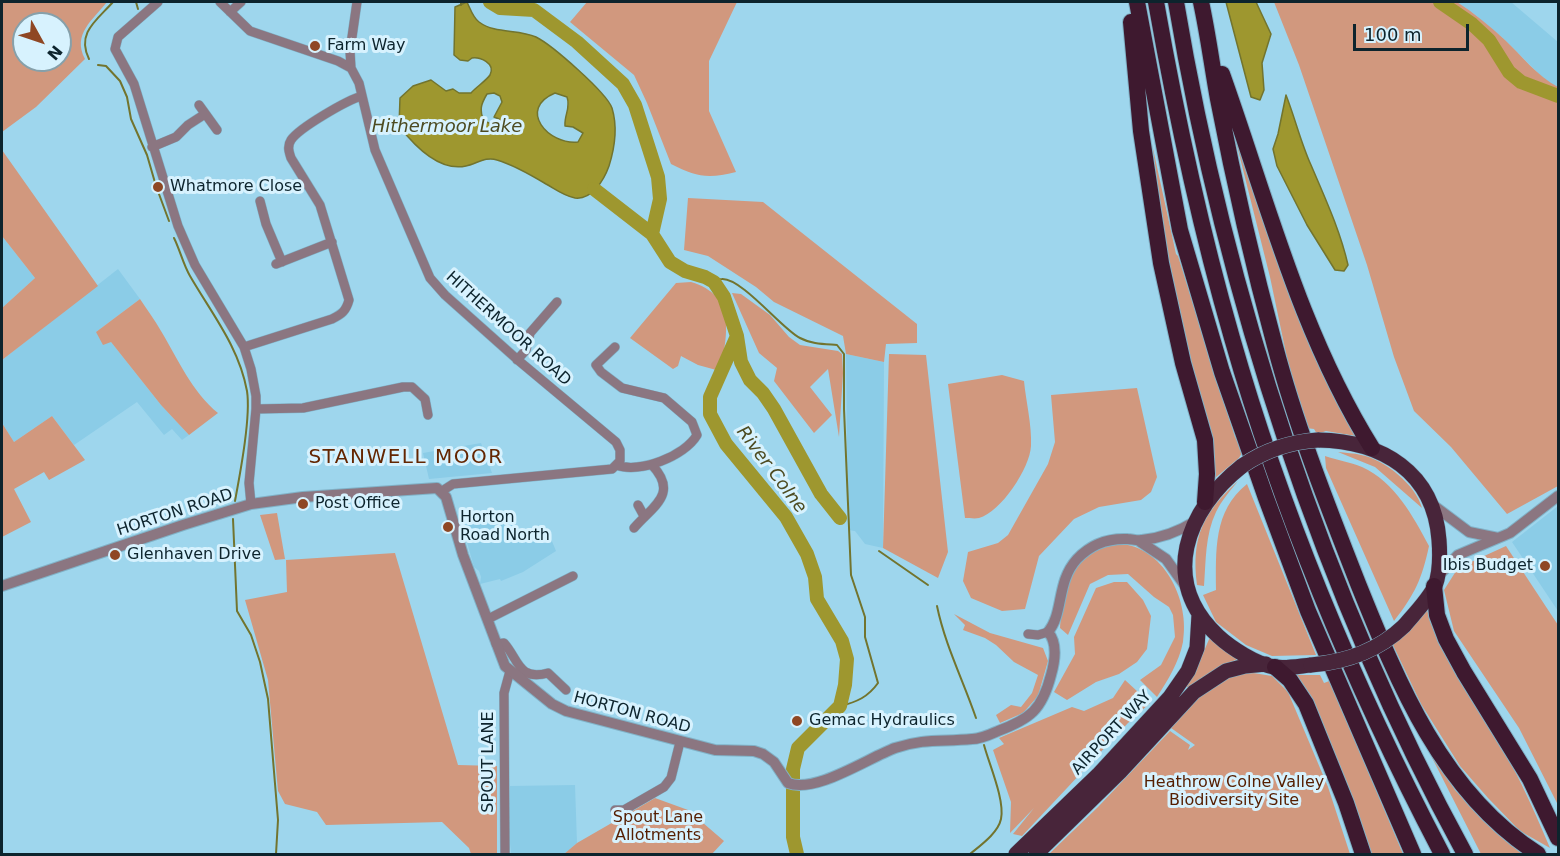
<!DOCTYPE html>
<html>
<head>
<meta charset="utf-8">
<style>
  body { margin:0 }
  #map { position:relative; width:1560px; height:856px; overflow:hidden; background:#9ed6ed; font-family:"DejaVu Sans",sans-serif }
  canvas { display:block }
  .frame { position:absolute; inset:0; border:3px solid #0d242d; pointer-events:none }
  .north { position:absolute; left:12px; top:12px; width:60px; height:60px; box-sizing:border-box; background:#d7f2fe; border:2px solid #86a0aa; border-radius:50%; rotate:130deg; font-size:16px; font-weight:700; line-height:24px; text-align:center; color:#0d242d }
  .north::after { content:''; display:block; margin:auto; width:21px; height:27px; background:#8f4724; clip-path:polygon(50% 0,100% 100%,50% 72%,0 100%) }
  .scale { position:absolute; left:1353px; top:24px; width:116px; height:27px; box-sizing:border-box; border:3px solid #0d242d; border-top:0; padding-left:8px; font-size:18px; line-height:21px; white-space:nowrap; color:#0d242d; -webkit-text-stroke:4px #d7f2fe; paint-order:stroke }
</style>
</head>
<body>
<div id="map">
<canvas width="1560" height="856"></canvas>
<div class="frame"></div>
<div class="north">N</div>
<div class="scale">100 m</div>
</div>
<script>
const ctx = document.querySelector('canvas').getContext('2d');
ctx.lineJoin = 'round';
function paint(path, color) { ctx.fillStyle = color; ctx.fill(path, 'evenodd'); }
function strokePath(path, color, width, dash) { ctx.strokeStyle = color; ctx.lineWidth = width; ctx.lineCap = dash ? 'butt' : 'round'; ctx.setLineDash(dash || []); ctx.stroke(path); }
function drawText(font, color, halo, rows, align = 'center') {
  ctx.font = font + ' "DejaVu Sans",sans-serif'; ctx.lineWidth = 6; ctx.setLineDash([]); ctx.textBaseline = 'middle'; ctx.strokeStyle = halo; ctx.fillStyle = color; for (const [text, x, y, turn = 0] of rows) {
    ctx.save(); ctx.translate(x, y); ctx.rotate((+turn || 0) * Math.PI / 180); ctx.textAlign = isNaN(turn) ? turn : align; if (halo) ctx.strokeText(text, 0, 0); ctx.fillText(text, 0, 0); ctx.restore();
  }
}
const built = new Path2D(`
  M1457,2H1511L1558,42V87L1546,81L1503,38L1473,13Z
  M2,236L35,278L2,308Z
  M118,269L140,299L96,332L111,342L161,405L189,435L182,440L172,429L164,435L137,402L74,445L52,416L14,442L2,423V360Z
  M846,354L884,362L883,548L865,544L855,531L848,530Z
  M481,443L492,473L429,479L423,453Z
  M1558,506V611L1512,542Z
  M496,515L500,522L515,518L514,525L515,534H549L556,551L523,572L501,581L500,579L480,584L481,577L479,571L474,567L462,525Z
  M575,785L577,843L564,854H511L509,832L510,786Z`);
const green = new Path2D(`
  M2,2H107C93,20 72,34 85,59L36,107L2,132ZM24,24H60V60H24Z
  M587,2H737L709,61V111L736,172C708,179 696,177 671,164L647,103L634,75L570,22Z
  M1274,2H1457C1474,13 1490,26 1505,40C1522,56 1537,76 1558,87V486L1507,514L1451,447L1414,411L1394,357L1367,265L1299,65Z
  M1232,126L1305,332L1334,397L1356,436L1326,431L1317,434L1314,429L1306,428L1287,358L1270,277Z
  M1152,144L1176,254L1178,256L1235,437L1243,451L1239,458L1215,478L1171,277Z
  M2,150L98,286L2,360V308L35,278L2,236Z
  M688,198L763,202L917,324V343L886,344L884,362L846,354L843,336L774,302L756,287L708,256L684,250Z
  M691,282C736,295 728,334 720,371L698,365L681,356L678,366L673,369L630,338L676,283Z
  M732,293L741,294L770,315L789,337L800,345L838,351L842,354L843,373L839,437L828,369L810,387L832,415L814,433L774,381L777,368L759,353Z
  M140,299C147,310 155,320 161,331C178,359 192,392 218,413L189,435L161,405L111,342L103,345L96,332Z
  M889,354L926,355L948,552L938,578L883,548Z
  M1002,375L1024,381C1026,402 1032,425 1031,446C1030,468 1001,512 979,518C975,519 969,518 965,518L948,384Z
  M1137,388L1157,477L1151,492L1141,500L1099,507L1074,519L1039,556L1025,609L1002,611L971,598L963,581L968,552L998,543L1008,535L1048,464L1055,442L1051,395Z
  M52,416L85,460L49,480L44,472L14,489L31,522L2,537V423L14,442Z
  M1338,452C1345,453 1354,453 1361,455C1384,459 1416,485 1422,508L1375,467Z
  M1325,456C1337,460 1350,462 1362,467C1395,482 1413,516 1429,546C1422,579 1415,594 1394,621L1326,468Z
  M1238,481C1231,490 1221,501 1216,512C1205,535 1206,561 1204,586L1197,585C1191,537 1203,513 1238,481Z
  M1247,484L1316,655L1272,656L1246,645L1216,622L1203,595L1216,590C1216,551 1213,511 1247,484Z
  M277,513L285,559L275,560L260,515Z
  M1123,544C1166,550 1190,602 1183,642C1179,662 1168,680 1157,697L1140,680L1161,665L1175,637L1173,615L1169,607L1154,597L1128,574L1108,575L1090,584L1068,635L1060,628C1065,585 1072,548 1123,544Z
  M1506,546L1558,625V805L1519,728L1454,631L1444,590L1458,568Z
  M395,553L458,765L497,766V854H471L469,848L442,822L326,825L317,812L285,804L278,791L268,680L245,600L287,592L286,560Z
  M1114,582H1127L1143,600L1151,616L1147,649L1137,662L1119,674L1096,682L1067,700L1054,692L1075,654L1074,637L1096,588Z
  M1426,606C1437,651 1465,686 1488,724C1513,763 1532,805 1550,848L1520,831L1488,798L1460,766L1421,704L1393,645L1405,634Z
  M954,614L990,633L1043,648L1048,661L1038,696L1023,713L1000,723L996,715L1011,705L1021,707L1032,693L1038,675L1014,662L996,645L985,638L963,630L965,625Z
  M1210,637L1236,657V660C1218,665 1204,677 1190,689L1186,686L1198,665Z
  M1247,672L1272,676L1288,692L1328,787L1350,854H1049L1098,807L1170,731L1190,745L1188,750L1195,745L1171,728L1211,684Z
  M1294,675H1320L1324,683L1332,680L1345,717L1403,854H1368Z
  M1125,680L1150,703L1128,723L1022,836L1013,834L1034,808L1010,833L1011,802L993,750L1004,744L999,738L1072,707L1084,711L1113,698Z
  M1422,738L1455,790L1484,820L1528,854H1481Z
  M655,798L688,810L724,841L712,854H564L577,843Z`);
const water = new Path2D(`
  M467,2C470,8 473,18 479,22C495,34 518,29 536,37C552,45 606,92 612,108C618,128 615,147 609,166C604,180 592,200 575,198C564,196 555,189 546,184C531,175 514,165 497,160C486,156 476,164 466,166C439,172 413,144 399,126L400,98L413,86L431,80L446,91L453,89L459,93H471C475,88 487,80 490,75C496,63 480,57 472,58L468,61L460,60L454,55L455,7ZM494,93L500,96L502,102L494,117L499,119L504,125L499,128H493L489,123L484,121C479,110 481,104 487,94ZM555,93L567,97C571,108 564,115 565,126L573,127L583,133L578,142C548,145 517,109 555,93Z
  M1226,2H1256L1271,34L1262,63L1264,90L1260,100L1251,97Z
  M1286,95C1295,118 1301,143 1311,165C1325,198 1340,230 1348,265L1344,271L1335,270L1307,225L1277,166L1273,149L1278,134Z`);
const stream = new Path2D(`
  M136,2L138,9
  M461,5V2
  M89,59C76,33 97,20 113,2
  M98,65L106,66L120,81L127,97L131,119L147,155L156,186L169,221
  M174,238C180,250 183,264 190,276C212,314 239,347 247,391C251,417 240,474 235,501
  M714,282C716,281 721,279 722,279C742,278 782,329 800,338C811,344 825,344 837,345L844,354V409L851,575L865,617V637L878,683C868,697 857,702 840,706
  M233,519L237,611L251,635L260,662L268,699L278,820L276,854
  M879,551L928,585
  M937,606C945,645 963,680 976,718
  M970,854C981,845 998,833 1001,819C1005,800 989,764 984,745`);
const river = new Path2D(`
  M490,2L500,8L534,10L577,42L623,84L635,105L658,177L660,199L652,234
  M1440,2L1472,24L1489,40L1509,72L1521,82L1558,96
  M594,189L652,234L670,262L685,271L705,277L714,282L724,297L737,336L741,362L750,380L763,393L774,409L821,494L840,518
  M737,336L710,397V414L726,444L786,517L807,554L815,577L817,599L842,641L847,659L845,685L840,706L798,748L793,769V837L797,854`);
const minor = new Path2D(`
  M158,2L118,37L115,49L134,84L178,226L195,265L244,347L251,369L256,396V409L249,483L251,504
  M220,2L250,31L338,61L351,68L359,83L375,150L430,278L445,295L519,361L616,442L620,450V461L612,469L453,484L442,491
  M230,12L241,2
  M351,68L350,51L357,2
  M199,105L217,130
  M152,147L176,137L188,125L205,114
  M260,201L266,224L282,262
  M276,264L332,242
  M244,347L332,319C342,314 346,311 349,300L320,205L291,158C289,152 287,146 291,140C299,128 347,100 362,96
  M615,347L596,365L601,372L622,388L664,398L692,422L697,435C685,456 639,474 617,465
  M517,360L526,350L530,333L557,302
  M256,409L303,408L403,387H412L425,399L428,415
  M638,505L644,516
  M634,528C653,506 679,494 652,465
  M488,619L573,576
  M1028,634L1038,635L1048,632
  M496,644L504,643C519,660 518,681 548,673L566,690
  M615,810H624L664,787L671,778L680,742
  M505,854L504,693L510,671`);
const tertiary = new Path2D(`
  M1433,505L1469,532L1498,538
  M1139,541L1166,559L1186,587
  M1438,576L1458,555L1510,533L1558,496
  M2,586L183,525L251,504L303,497L437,488L446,497L463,555L505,666L552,704L566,711L715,750L754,751L763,754L774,762L788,783C815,794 868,758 895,748C925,738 942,742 972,739C981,739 989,735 998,731C1030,719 1042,710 1051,675C1055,661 1058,643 1048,632C1064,613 1056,582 1077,559C1090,545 1108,538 1128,539C1132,539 1137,541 1142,540C1161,538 1178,532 1194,522`);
const trunk = new Path2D(`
  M1318,440C1382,441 1434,472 1439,540C1440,553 1440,573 1435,586C1428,600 1414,614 1404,626
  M1242,466C1186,510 1159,581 1218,636C1231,648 1256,664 1274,667C1286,669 1300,666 1311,665
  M1016,854L1098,775L1170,697L1188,671L1197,648L1199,615
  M1036,854L1120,772L1194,692L1226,671L1245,666L1266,664`);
const motorway = new Path2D(`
  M1137,2L1180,230L1222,372L1266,498L1308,611L1413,854
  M1156,2C1176,115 1200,227 1232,338C1283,517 1356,690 1442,854
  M1176,2C1225,293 1323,595 1465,854
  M1201,2C1208,34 1212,66 1218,99C1234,182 1253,265 1275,346C1296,426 1327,504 1357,581C1398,683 1442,793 1538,854
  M1131,22L1141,131L1161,263L1183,363L1205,440L1207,474L1205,502
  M1222,74C1267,200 1300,333 1372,448
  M1434,586L1437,615L1446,639L1464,672L1530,779L1558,838
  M1275,667L1290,680L1306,704L1346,803L1363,854`);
const trunkBridge = new Path2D(`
  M1242,466C1265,450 1289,442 1318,440
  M1311,665C1346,662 1378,651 1404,626`);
const markers = [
  [315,46,6,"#8f4724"],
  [158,187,6,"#8f4724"],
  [303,504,6,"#8f4724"],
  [448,527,6,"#8f4724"],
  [115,555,6,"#8f4724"],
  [1545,566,6,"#8f4724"],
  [797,721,6,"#8f4724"]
];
const poiNames = [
  ["Farm Way",327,46],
  ["Whatmore Close",170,187],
  ["Post Office",315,504],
  ["Horton",460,518],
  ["Road North",460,536],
  ["Glenhaven Drive",127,555],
  ["Ibis Budget",1533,566,"right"],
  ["Gemac Hydraulics",809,721]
];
const streetNames = [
  ["HITHERMOOR ROAD",508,329,42],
  ["HORTON ROAD",175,513,-18],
  ["HORTON ROAD",632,713,15],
  ["AIRPORT WAY",1112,733,-47],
  ["SPOUT LANE",489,762,-90]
];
const parkNames = [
  ["Heathrow Colne Valley",1234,783],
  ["Biodiversity Site",1234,801],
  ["Spout Lane",658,818],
  ["Allotments",658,836]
];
const waterNames = [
  ["Hithermoor Lake",447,127],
  ["River Colne",771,470,53]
];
const quarterNames = [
  ["STANWELL MOOR",406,458]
];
paint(built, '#8bcce7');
paint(green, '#d1987e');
paint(water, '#9e972f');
strokePath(water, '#72742e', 1.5);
strokePath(stream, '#72742e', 2);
strokePath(river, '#9e972f', 14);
strokePath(minor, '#81b2c7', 10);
strokePath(tertiary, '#81b2c7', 12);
strokePath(trunk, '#81b2c7', 16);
strokePath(motorway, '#81b2c7', 18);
strokePath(minor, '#8b7681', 9);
strokePath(tertiary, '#8b7681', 10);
strokePath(trunk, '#48253a', 15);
strokePath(motorway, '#3e192f', 16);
strokePath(trunkBridge, '#81b2c7', 16, []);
strokePath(trunkBridge, '#48253a', 15);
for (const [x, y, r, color] of markers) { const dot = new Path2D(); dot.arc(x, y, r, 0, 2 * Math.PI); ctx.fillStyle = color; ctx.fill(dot); strokePath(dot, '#d7f2fe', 2); }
drawText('16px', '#0d242d', '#d7f2fe', poiNames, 'left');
drawText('16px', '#0d242d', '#d7f2fe', streetNames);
drawText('16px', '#551e00', '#d7f2fe', parkNames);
drawText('italic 18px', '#4d4b21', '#d7f2fe', waterNames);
ctx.letterSpacing = '1.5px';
drawText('20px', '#642601', '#d7f2fe', quarterNames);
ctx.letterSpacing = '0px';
</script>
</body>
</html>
